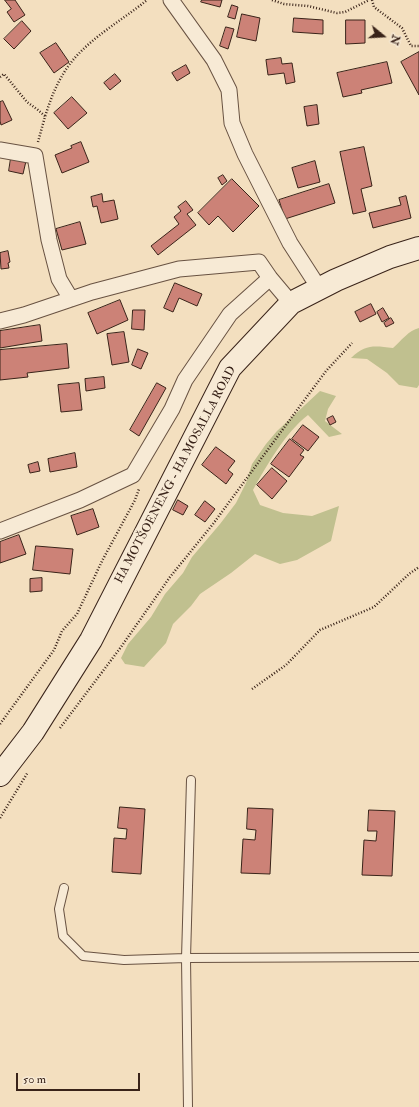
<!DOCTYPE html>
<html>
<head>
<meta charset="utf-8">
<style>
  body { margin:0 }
  #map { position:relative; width:419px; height:1107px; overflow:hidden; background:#f3dfbf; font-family:"IM FELL Double Pica",serif }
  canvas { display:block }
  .north { position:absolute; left:363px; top:16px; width:40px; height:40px; -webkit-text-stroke:3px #f7ead5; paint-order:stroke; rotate:108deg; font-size:11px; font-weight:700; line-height:16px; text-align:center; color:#392319 }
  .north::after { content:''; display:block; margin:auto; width:14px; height:18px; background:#392319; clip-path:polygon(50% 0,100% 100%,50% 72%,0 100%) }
  .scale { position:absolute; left:16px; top:1073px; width:124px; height:18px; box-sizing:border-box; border:2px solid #392319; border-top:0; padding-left:5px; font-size:12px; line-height:14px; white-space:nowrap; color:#392319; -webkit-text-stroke:3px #f7ead5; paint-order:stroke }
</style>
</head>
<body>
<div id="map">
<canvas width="419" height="1107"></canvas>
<div class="north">N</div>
<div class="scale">50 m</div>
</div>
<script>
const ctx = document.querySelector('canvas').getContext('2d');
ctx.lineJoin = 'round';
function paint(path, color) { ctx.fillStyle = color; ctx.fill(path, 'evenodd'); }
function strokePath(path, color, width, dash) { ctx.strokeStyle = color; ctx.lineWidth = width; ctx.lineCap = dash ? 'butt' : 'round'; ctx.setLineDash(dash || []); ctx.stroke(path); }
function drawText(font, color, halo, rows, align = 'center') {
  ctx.font = font + ' "IM FELL Double Pica",serif'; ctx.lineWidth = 4; ctx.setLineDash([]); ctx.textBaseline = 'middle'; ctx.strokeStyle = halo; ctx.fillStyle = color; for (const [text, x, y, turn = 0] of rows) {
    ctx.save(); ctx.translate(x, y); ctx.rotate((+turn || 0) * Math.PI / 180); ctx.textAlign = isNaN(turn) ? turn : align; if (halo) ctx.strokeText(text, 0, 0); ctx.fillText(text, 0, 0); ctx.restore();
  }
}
const green = new Path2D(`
  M419,328V385L417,388L399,385L387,373L367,359L351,358C366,344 374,346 393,348C401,341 409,330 419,328Z
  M320,391L336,396L328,409L325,421L342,434L329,437L308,415C285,433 267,465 253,490L260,505L283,513L312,516L339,506L331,541L297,560L280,564L255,554L231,573L200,594L191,606L173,624L166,643L144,667L125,664L121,658L128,644L151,617L165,594L183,573L192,557L220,524L236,503L246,483L252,464L266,444L277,431Z`);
const building = new Path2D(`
  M5,0H15L25,15L14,22L7,12L11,9Z
  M202,0H222L220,7L201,2Z
  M232,5L238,7L235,19L228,17Z
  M242,14L260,18L256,41L237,37Z
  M294,18L323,20V34L293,32Z
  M346,20H365V43L346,44Z
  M22,21L31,31L14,49L4,39Z
  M226,27L234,29L228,49L220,46Z
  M56,43L69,62L54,73L40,53Z
  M419,52V95L401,62Z
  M281,58L282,64L292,63L295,82L286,84L284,73L268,75L266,60Z
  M387,62L392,83L361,90L362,93L343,97L337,73Z
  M186,65L190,73L177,81L172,73Z
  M115,74L121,81L110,90L104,83Z
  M72,97L87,113L68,129L54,113Z
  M3,101L12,120L1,125L0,121V102Z
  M317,105L319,124L307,126L304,107Z
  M81,142L89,162L62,173L55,155L72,148L71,146Z
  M364,147L372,186L361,189L366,211L353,214L340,152Z
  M11,158L26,161L23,174L9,171Z
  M315,161L320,182L298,188L292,168Z
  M223,175L227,181L222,185L218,178Z
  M232,179L259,206L233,232L218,216L209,225L198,213Z
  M329,184L335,203L285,219L279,200Z
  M102,194L103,202L114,200L118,219L101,223L97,206L93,207L91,197Z
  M406,196L411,218L373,228L369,213L401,205L399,198Z
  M186,201L193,210L187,214L196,225L158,255L151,246L179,224L174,217L181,211L178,207Z
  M80,222L86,244L62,250L56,229Z
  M8,251L10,262L8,263L9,268L1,269L0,253Z
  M175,283L202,294L197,306L179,298L173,312L164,308Z
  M120,300L128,320L97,334L88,313Z
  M371,304L376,314L360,322L355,312Z
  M383,308L389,318L382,322L377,312Z
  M133,310H145L144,330L132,329Z
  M391,318L394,323L386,327L384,323Z
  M40,325L42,341L0,348V331Z
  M124,332L129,362L112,365L107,334Z
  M67,344L69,368L27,373L28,377L0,380V350Z
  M138,349L148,353L141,369L132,365Z
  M104,377L105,388L86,391L85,379Z
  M79,383L82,410L61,412L58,385Z
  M157,383L166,388L139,436L130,430Z
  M333,416L336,422L330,425L327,419Z
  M303,425L319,437L308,451L292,439Z
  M290,439L304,450L300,455L304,457L289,477L271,464Z
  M216,447L235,461L228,470L233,474L226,484L202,465Z
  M75,453L77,467L50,472L48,459Z
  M38,462L40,471L30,473L28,465Z
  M272,468L287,481L272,499L257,485Z
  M178,500L188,506L183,515L173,510Z
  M205,501L215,509L205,522L195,515Z
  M93,509L99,527L77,535L71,516Z
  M19,535L26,554L0,563V542Z
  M36,546L73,549L70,574L33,570Z
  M42,578V591L30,592V579Z
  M120,807L145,809L141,874L112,872L114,838L126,839L127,829L118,828Z
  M248,808L273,809L270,874L241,873L243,839L255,840L256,830L247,829Z
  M369,810L395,811L392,876L362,875L364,840L376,841L377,831H368Z`);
const path = new Path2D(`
  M272,0L284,4L308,6L337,13L345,12L369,0
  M372,0L374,7L402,28L411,46H419
  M0,77L4,74L27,102L38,110L45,116
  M38,142C44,120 50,96 62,76C80,43 119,23 147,0
  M252,689L286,665L320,630L374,607L409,574L419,567
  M0,724L54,650L62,631L77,614L102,561L135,500L139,489
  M60,728L121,647L170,577L213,524L300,406L326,371L352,343
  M0,818L28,772`);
const lane = new Path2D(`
  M64,888L59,909L63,936L83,956L124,960L186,958L419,957
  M188,1107L186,958L191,780`);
const street = new Path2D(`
  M171,0L214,60L229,90L232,123L245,154L290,243L319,288
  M0,150L35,156L49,240L59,279L71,299
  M0,321L24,315L92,292L179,269L259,262L270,278L291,303
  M0,531L80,500L133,475L172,409L185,380L230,314L270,278`);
const secondary = new Path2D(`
  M0,775L33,732L91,640L230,368L291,303L336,280L390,257L419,248`);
const streetNames = [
  ["HA MOTŠOENENG - HA MOSALLA ROAD",176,475,-62]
];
paint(green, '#c0c08f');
paint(building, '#cc8277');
strokePath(building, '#392319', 1);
strokePath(lane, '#685242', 10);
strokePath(street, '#685242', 17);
strokePath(secondary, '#392319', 24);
strokePath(path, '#392319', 2.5, [1, 2]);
strokePath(lane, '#f7ead5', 8);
strokePath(street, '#f7ead5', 15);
strokePath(secondary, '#f7ead5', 22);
drawText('12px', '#392319', '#f7ead5', streetNames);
</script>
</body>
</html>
